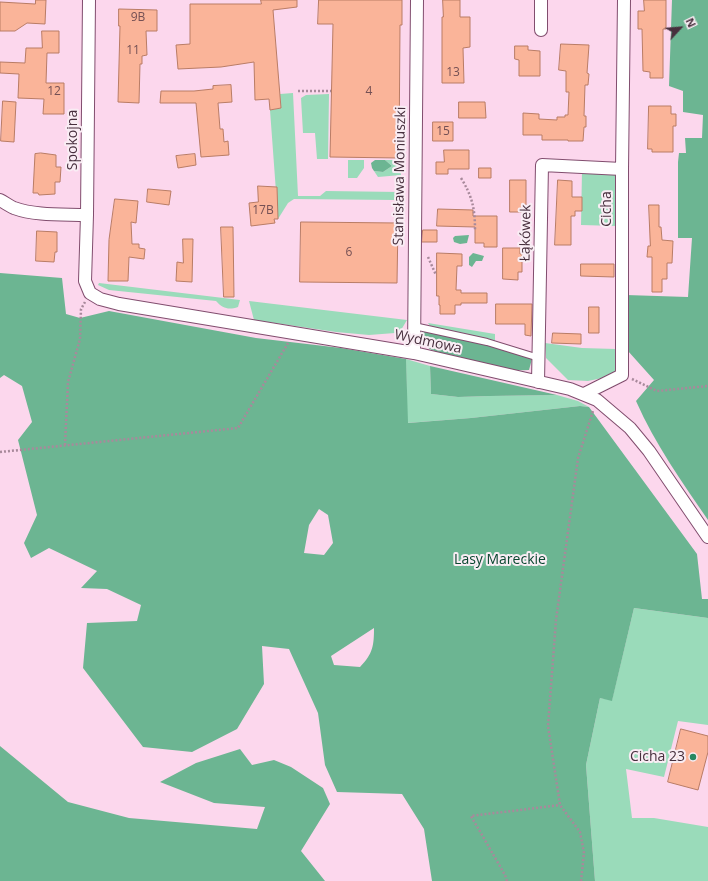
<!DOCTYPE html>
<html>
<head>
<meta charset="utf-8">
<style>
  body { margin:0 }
  #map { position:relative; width:708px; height:881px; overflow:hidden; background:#fcd7ed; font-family:"Open Sans",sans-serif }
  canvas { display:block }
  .north { position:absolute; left:660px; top:8px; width:40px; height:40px; -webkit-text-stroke:3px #f9edf4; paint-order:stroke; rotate:64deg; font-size:11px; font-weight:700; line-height:16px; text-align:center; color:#472f3d }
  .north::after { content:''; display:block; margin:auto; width:14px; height:18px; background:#472f3d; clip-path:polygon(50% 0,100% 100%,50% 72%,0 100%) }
</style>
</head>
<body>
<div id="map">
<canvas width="708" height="881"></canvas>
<div class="north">N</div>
</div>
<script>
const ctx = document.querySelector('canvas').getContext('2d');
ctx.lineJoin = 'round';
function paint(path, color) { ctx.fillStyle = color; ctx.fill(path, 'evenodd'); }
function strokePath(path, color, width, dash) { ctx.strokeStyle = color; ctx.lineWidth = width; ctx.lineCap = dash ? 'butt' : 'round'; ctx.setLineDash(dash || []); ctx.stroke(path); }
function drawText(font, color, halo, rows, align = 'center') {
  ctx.font = font + ' "Open Sans",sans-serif'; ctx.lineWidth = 4; ctx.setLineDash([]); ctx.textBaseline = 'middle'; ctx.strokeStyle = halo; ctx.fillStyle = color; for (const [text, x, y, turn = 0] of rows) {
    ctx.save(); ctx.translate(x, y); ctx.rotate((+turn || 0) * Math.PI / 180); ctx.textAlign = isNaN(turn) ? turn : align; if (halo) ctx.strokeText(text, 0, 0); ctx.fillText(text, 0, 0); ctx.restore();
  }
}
const green = new Path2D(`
  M293,93L298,196H320L326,191L400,192L395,200L294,199L288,203L278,219L270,110L281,108L280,94Z
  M329,94L328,159H317L315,133H303L301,98L306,95Z
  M348,160H364V168L357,178H348Z
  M385,160H399L401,175L378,177L374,171L383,172L392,166Z
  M582,171H617V226L581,225Z
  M99,283L240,300L238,307C229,310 223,309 216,301L109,290L98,285Z
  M249,301L407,320L401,330L395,333L369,335L336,332L254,320Z
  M428,323L495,334V341L430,326Z
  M545,343L582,348L616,349L617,368L612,376L588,381L568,380L546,358Z
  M406,359L430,366L431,394L458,397L490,396L557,395L578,401L589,407L580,406L471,418L407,423Z
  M634,608L708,618V725L678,721L664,777L626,769L632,818H654L708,827V881H595L586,765L600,698L612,700Z`);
const forest = new Path2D(`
  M672,0H708V520C682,482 655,444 636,401L654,380L628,351L626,295L688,297L692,238H678V162L679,153H686L685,138H702L703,115L683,112V91L669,86Z
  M375,160H385L392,166L383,172L374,171L372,168L371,163Z
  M469,235L467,243L460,244L454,242L453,238L455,236Z
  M473,253L484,256L482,261H476L472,267L469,265V257Z
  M0,273L62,278L66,314L80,318L109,311L256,338L341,348L406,359L408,423L471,418L580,406L589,407L697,554L702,599H708V618L634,608L612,701L600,698L586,765L595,881H432L424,829L402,794L337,792L325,765L318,713L289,649L262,646L264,684L237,729L192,752L143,747L83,668L87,623L137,621L141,605L107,589L81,588L97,571L49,548L31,558L24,543L37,515L18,440L32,422L22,386L4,375L0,378ZM319,509L328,515L333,543L324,555L304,553L309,525ZM374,628C374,645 373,654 360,667L334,665L331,656Z
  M420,330L486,343L532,359L529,370C522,370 514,371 507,369C491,367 429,355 421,342C419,339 420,334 420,330Z
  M430,366L557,395L490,396L458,397L431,394Z
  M0,746L68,802L129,818L257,829L265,807L214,803L160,782L196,763L240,749L252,765L274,760L291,767L323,788L330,804L301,851L325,881H0Z`);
const building = new Path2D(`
  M36,0H46L45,24L27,23L15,31H0V2L35,4Z
  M261,0H297V7L273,10L281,108L270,110L269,99L255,100L254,62L221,67L178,69L176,45L190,44V4H261Z
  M319,0H402V25H400L399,158L330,157L333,24H318Z
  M443,0H460V17H470V47L463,48L464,83H442V17H443Z
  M644,0H666V29H663V78H650V72L643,71L642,29H638V11H644Z
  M119,9L157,10V31H146L147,55L142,56V64H140L139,103L118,102L120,26H119Z
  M42,31H59V53H47L46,83H64V114H43L44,99L18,98L19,74L0,73V62L25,63L26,48H42Z
  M561,44L589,45L587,73L589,74L588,85H585L584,116H586V127H584L583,141H568V140H542V135H523V113L539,114V119L557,120V117H565V115H568L569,92H566V71L559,70Z
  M515,46H528V50L540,51V76H519V60L515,59Z
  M231,85L232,102L218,103L220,129H223L224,142L228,141L229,155L201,157L196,103H160L161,91H194L213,89V86Z
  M3,101L16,102L14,142L1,141Z
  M459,102H485L486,118H459Z
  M649,106H671V114H676V126H673V152H652V149H648Z
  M433,122H453V141H433Z
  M444,150H469V169H448V174H436V162H444Z
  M41,153L56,155V167H61L60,182H55V194L39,195L38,193H33L35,154Z
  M195,154L196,165L178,168L176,156Z
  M479,168H491V178H479Z
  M510,180H526V212H510Z
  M558,180L572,181V197H582V211H575V216H571V245H555Z
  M258,186L277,187L278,219H274L275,223L251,226L249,203L258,202Z
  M148,189L171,191L169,205L147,202Z
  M115,199L138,201L136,223L131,222L132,244H139V248L145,249L144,259L129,257L128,281H108L109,240Z
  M649,205H659V227H661L662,240L673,241L672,263H667V279H662V292H652V257H647L648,246H650Z
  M438,209L473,210V216H497V247H484V243H475V227L437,226Z
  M301,222L398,223L397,283L300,282Z
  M221,227H233L234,297H224Z
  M423,230H437V242H422Z
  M37,231L57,232V252H55L54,262L36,261Z
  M183,239H193L192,282L176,281L177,262L183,263Z
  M503,248H520V254H522V272H518V280L503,279Z
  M437,253L462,254V266H457L456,290H461V293H487V303H461V305H455V314H440V305H439V296H437Z
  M581,264H614V277L581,276Z
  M496,304H532L531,336L525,335V324H496Z
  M589,307H599V333H589Z
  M553,333L581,334V344L552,343Z
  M681,729L708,736V752L698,790L668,782Z`);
const path = new Path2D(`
  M298,91H331
  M461,178C472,196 475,208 475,230
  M428,257L436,275
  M632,379L657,391L708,386
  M65,445L68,382L80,339L81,309L85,302
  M0,452L238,428L288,343
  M507,881L505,875L471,816L560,805
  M581,881L584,853L580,832L560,805L548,726L556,620L578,458L593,411`);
const service = new Path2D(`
  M414,326L487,342L539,358`);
const minor = new Path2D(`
  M89,0L87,215L85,281L90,293L100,299L119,304L414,353L570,389L597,400L630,428L649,451L708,537
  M541,30V0
  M0,200C4,202 9,206 14,208C36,216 63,214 87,215
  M414,353L417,0
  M538,382L542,165L622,169
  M584,394L622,375V169L624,0`);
const markers = [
  [693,757,4,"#268861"]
];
const numberNames = [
  ["9B",138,18],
  ["11",133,51],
  ["13",453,73],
  ["12",54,92],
  ["4",369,92],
  ["15",443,132],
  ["17B",263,211],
  ["6",349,253]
];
const streetNames = [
  ["Spokojna",73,140,-90],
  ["Stanisława Moniuszki",400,176,-89],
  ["Cicha",607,209,-90],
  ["Łąkówek",526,233,-89],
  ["Wydmowa",428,342,12]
];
const parkNames = [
  ["Lasy Mareckie",500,560]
];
const poiNames = [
  ["Cicha 23",685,757]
];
paint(green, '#9adbba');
paint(forest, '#6cb592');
paint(building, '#fab499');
strokePath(building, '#b97c65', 1);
strokePath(service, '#814d6e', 8);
strokePath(minor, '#814d6e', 14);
strokePath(path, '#a8899b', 2.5, [2, 2]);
strokePath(service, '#fff', 6);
strokePath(minor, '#fff', 12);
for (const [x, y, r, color] of markers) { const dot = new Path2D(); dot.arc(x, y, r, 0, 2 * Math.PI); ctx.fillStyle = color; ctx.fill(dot); strokePath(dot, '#f9edf4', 1.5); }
drawText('12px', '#745054', null, numberNames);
drawText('14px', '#472f3d', '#f9edf4', streetNames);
drawText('14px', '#0a4730', '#f9edf4', parkNames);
drawText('14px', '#472f3d', '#f9edf4', poiNames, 'right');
</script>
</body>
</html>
